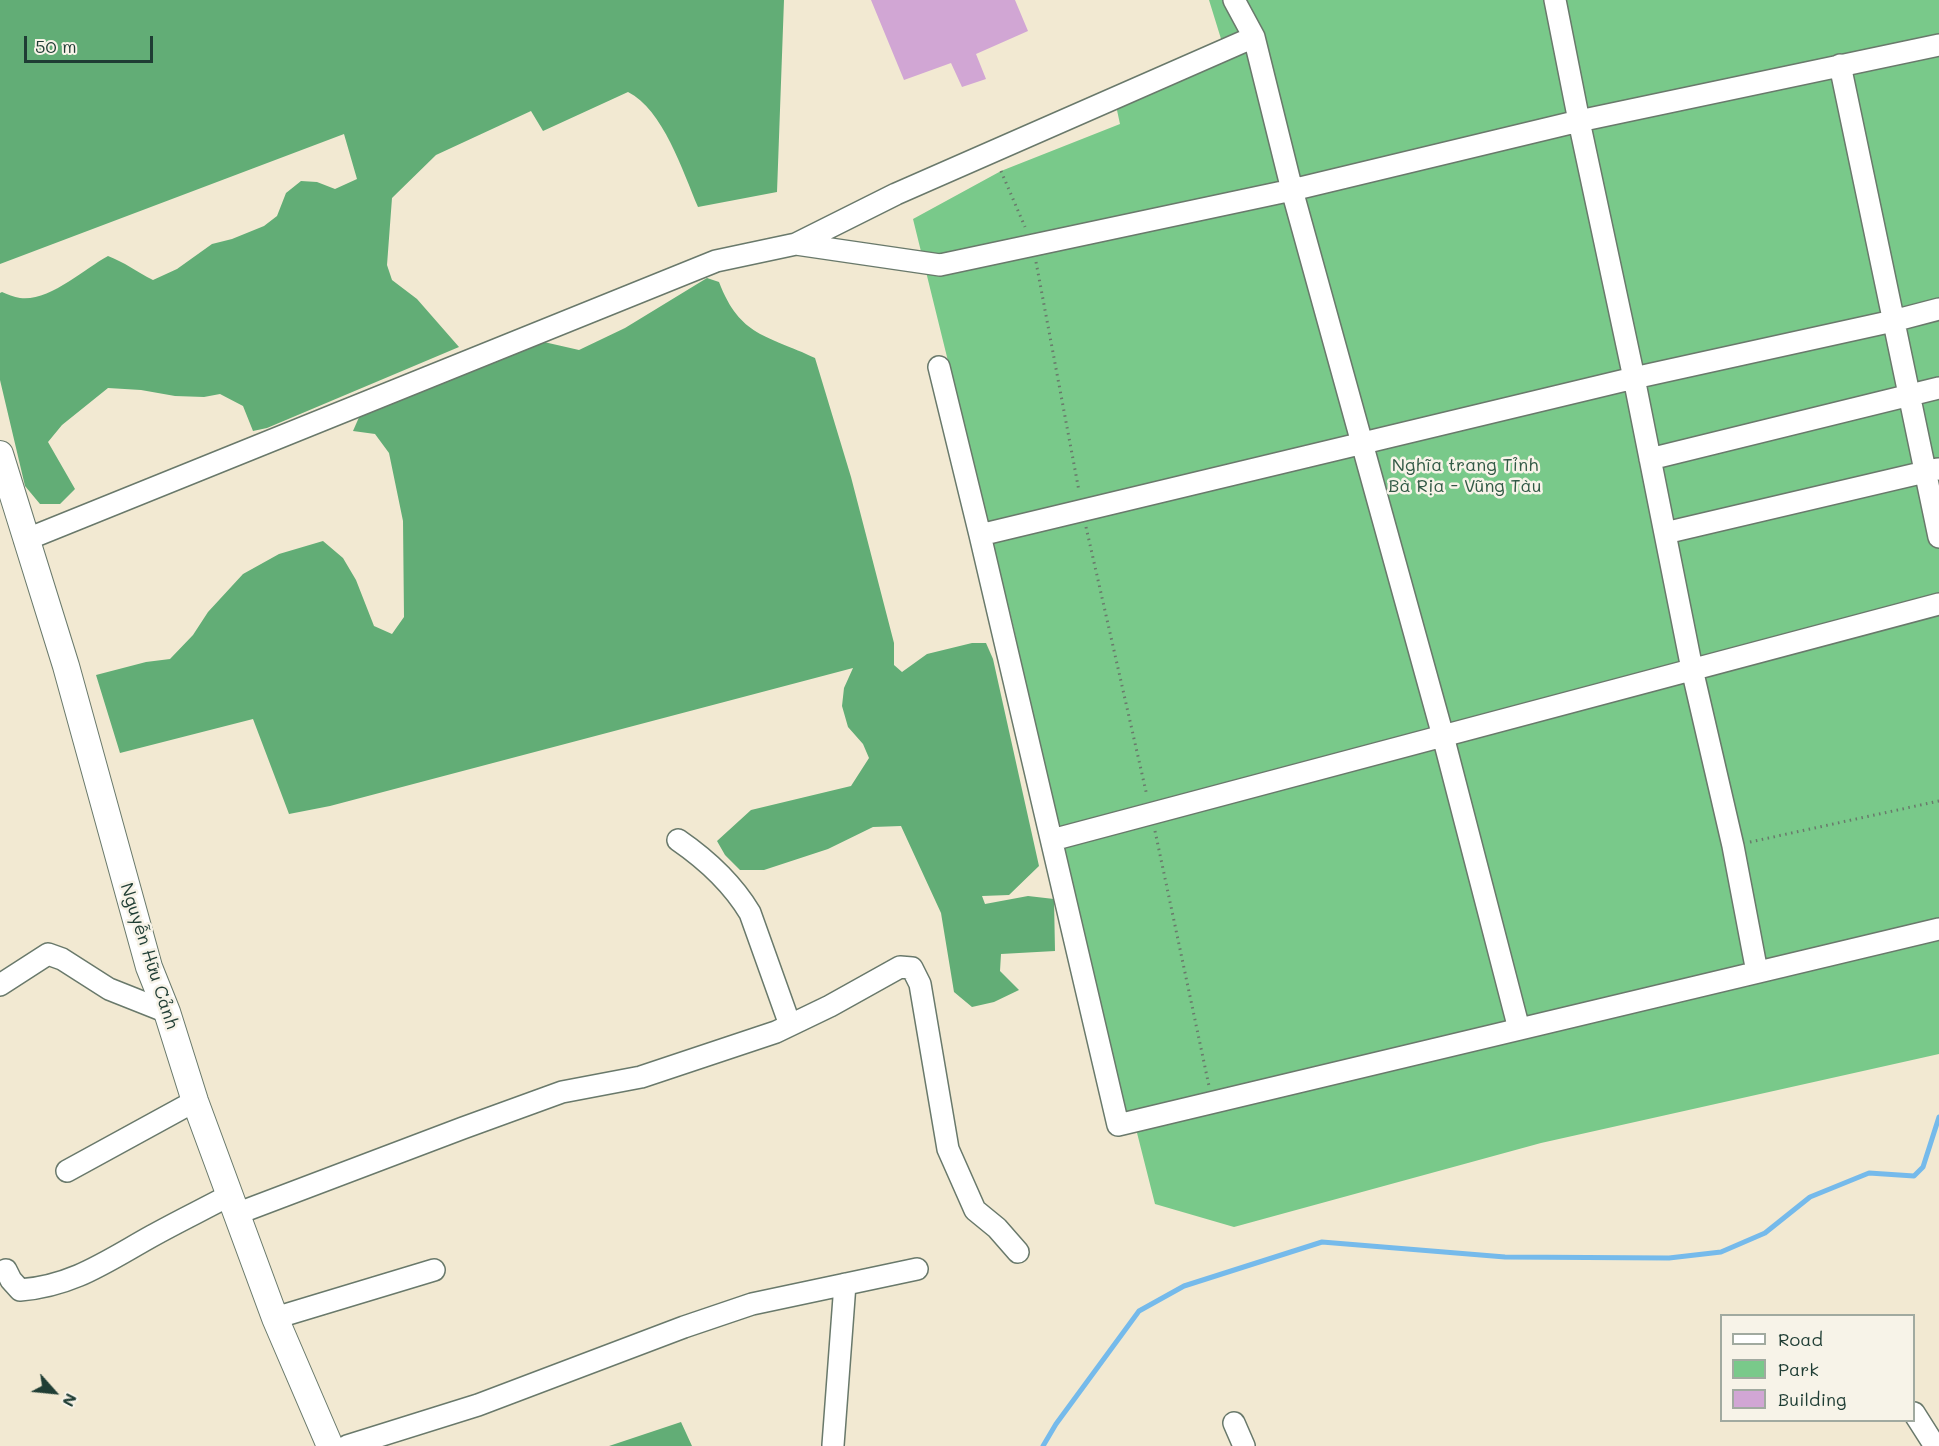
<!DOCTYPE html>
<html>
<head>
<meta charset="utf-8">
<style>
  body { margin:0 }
  #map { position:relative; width:1939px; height:1446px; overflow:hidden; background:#f2e9d2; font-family:Mali,sans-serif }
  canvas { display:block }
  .legend { position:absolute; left:1720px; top:1314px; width:195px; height:108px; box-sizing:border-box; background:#f7f3e8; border:2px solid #a1aaa0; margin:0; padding:8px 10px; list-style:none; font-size:18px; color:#1f3d34 }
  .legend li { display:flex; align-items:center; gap:12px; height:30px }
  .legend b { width:30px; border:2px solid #a1aaa0 }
  .north { position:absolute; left:24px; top:1362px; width:60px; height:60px; -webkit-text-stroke:4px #f7f3e8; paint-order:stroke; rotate:117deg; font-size:16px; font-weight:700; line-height:24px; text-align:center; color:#1f3d34 }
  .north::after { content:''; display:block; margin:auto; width:21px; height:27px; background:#1f3d34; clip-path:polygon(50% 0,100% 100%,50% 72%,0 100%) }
  .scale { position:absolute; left:24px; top:36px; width:129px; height:27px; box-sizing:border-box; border:3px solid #1f3d34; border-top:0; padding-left:8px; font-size:18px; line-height:21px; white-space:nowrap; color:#1f3d34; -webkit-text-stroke:4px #f7f3e8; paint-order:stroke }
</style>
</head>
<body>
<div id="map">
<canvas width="1939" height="1446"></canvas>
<ul class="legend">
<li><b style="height:8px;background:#fff"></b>Road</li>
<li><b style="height:16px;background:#79c98a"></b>Park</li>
<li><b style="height:16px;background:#d1a6d4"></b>Building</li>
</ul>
<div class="north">N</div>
<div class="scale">50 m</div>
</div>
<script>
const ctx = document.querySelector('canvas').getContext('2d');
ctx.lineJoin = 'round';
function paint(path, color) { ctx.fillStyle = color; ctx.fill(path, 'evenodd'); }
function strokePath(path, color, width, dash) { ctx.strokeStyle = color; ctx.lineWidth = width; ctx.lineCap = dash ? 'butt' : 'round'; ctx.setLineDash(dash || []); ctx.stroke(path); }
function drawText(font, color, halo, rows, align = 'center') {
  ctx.font = font + ' Mali,sans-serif'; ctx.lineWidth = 5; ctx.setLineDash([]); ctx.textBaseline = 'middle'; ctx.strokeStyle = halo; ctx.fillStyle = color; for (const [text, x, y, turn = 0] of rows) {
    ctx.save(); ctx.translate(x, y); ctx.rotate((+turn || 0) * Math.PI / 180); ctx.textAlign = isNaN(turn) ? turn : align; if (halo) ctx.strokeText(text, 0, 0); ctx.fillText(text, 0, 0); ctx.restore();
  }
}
const green = new Path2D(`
  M1209,0H1939V1054L1541,1143L1234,1227L1155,1204L1134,1121L1118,1125L1014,629L913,219L1001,171L1120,124L1115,101L1226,55Z`);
const forest = new Path2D(`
  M0,0H784L777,192L698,207C683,172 663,109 628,92L543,131L531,111L436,155L392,198L387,265L392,280L417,299L459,347L267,428L253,431L243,406L220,394L204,397L175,396L141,390L108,388L62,425L48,442L75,489L60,504H40L25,486L0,380V293L2,292C7,294 14,297 20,298C49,302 84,269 108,256C124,262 137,272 153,280L177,269L212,244L232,239L264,226L277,216L286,193L301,181L317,182L335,189L357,179L344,134L0,264Z
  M707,278L719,282C740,337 767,335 815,358L851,477L894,643V665L902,672L927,654L972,643H986L993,659L1039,866L1009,895L982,896L985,904L1028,896L1054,899L1055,951L1001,954L1000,971L1019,990L994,1002L972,1007L954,992L941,913L901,826L873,827L828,849L764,870H740L725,855L717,841L751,810L851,786L869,758L863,744L848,727L842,706L844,688L853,668L330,806L289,814L253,719L120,753L96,675L146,662L170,659L193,635L208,612L243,574L279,554L323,541L343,558L356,580L374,626L392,634L404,617L403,521L389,453L375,434L353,431L360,415L544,342L579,350L625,328Z
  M681,1422L692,1446H609Z`);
const stream = new Path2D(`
  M1043,1446L1056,1424L1139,1311L1184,1286L1322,1242L1505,1257L1669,1258L1721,1252L1765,1233L1810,1197L1869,1173L1914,1176L1923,1167L1939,1117`);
const building = new Path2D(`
  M871,0H1015L1028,31L976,54L986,79L962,87L951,63L904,80Z`);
const path = new Path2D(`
  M1001,171L1025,227
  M1036,262L1079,491
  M1086,527L1147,796
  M1155,831L1209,1086
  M1750,842L1939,801`);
const minor = new Path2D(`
  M1234,0L1254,37L1292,190L1443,736L1519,1029
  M1555,0L1579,121L1634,378L1692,669L1733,846L1757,972
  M1840,65L1939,537
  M796,244L940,265L1292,190L1579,121L1939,45
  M939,367L980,535L1118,1125L1939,929
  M1650,459L1939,388
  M1665,533L1938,469
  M980,535L1634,378L1893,321L1939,309
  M25,540L716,261L796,244L896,194L1254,37
  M678,840C707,860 732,883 750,913L790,1025
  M1052,840L1939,604
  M0,985L48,954L62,959L109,989L167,1012
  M67,1171L195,1101
  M236,1214L463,1128L562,1092L641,1077L776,1032L830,1006L900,967L912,968L920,984L948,1149L975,1210L997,1228L1018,1252
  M6,1270L11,1280L20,1290C73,1286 107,1261 152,1236C177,1222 204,1209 230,1195
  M275,1318L434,1270
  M1914,1413L1935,1446
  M1234,1423L1244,1446
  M833,1445L845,1284
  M347,1446L478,1405L684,1327L752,1304L917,1269`);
const major = new Path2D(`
  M0,454L66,666L149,967L167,1012L195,1101L275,1318L330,1446`);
const parkNames = [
  ["Nghĩa trang Tỉnh",1465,465],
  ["Bà Rịa - Vũng Tàu",1465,486]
];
const streetNames = [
  ["Nguyễn Hữu Cảnh",149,956,72]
];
paint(green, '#79c98a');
paint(forest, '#62ad76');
strokePath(stream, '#75baeb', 5);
paint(building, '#d1a6d4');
strokePath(minor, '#69796b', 24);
strokePath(major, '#69796b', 28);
strokePath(path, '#69796b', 3, [1.5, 4.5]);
strokePath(minor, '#fff', 21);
strokePath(major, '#fff', 26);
drawText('18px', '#315945', '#f7f3e8', parkNames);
drawText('18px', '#1f3d34', '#f7f3e8', streetNames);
</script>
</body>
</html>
